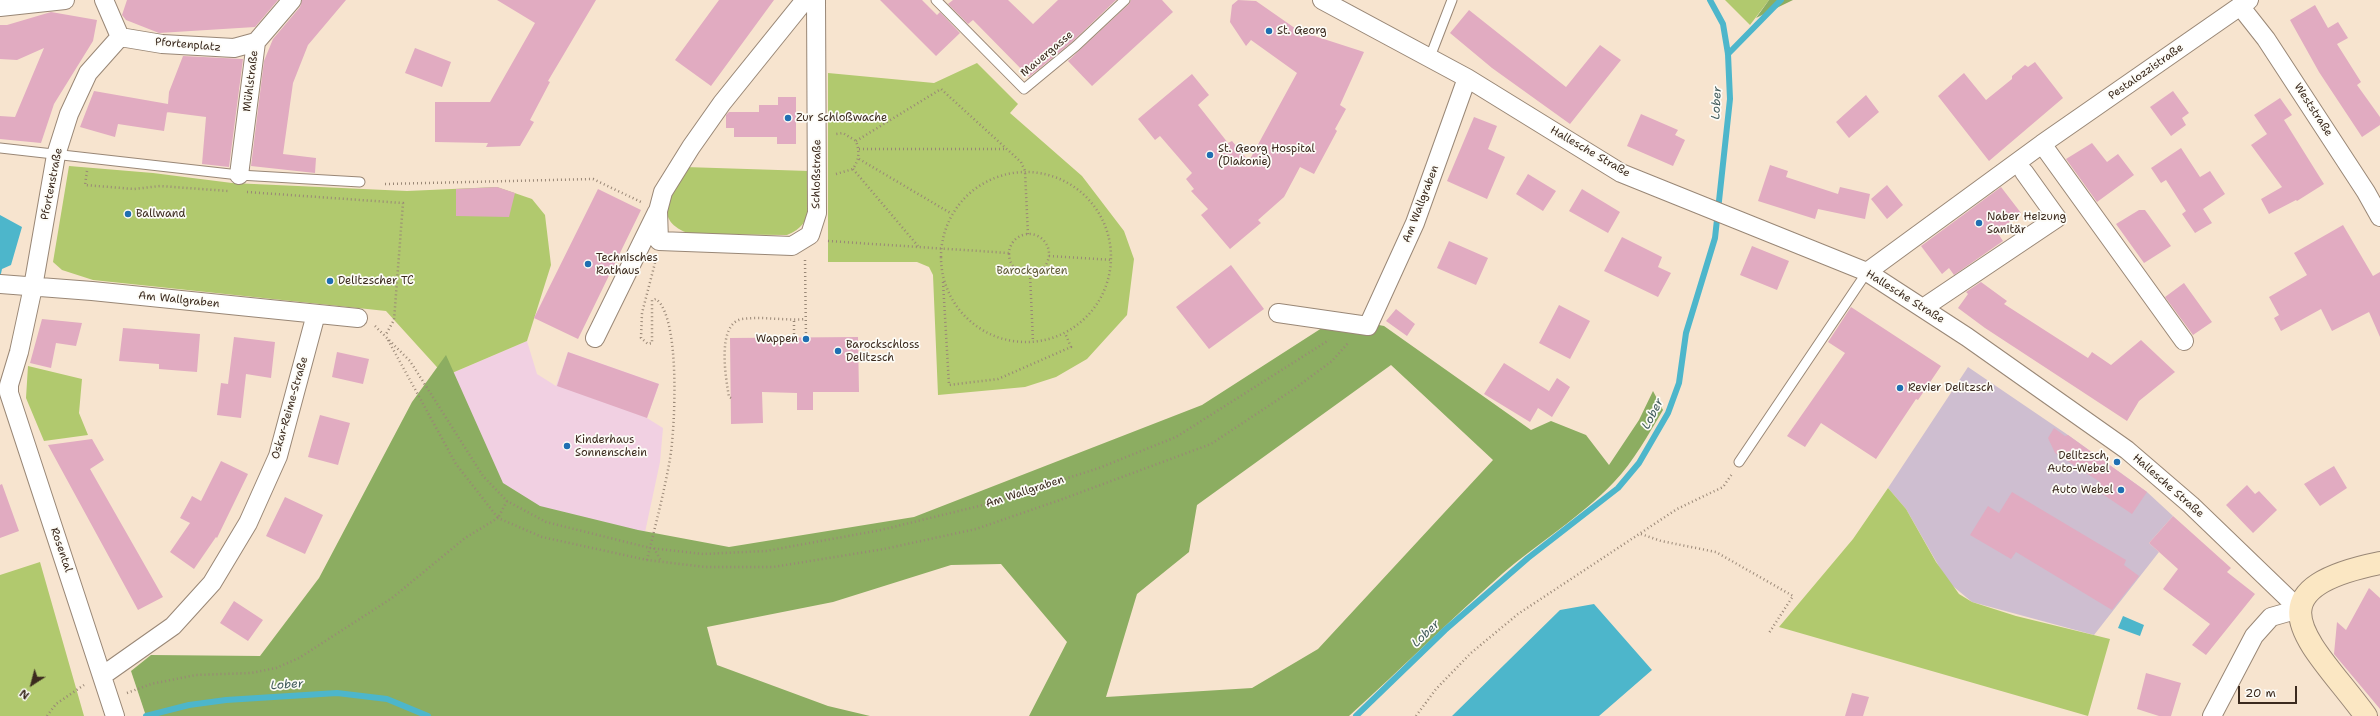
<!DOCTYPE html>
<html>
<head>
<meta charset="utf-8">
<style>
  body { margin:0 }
  #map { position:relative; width:2380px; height:716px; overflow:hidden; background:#f7e4cf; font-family:"Shantell Sans",sans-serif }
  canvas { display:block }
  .north { position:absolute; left:12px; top:664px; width:40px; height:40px; -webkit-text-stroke:3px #fdfcf7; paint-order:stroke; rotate:216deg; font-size:11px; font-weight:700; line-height:16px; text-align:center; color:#3b2a1e }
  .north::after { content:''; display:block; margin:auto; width:14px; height:18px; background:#3b2a1e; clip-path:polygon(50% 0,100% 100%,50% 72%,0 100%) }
  .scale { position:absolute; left:2238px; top:686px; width:59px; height:18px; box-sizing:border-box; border:2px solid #3b2a1e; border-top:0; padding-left:5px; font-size:12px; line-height:14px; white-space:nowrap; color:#3b2a1e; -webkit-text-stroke:3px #fdfcf7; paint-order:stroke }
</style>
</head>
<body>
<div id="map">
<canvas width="2380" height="716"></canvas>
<div class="north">N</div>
<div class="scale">20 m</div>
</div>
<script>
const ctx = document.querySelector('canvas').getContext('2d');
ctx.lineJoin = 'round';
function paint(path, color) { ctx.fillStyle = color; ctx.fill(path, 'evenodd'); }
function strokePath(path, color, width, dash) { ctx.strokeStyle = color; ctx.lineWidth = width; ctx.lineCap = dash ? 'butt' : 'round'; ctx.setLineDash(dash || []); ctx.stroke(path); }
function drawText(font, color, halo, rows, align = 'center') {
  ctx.font = font + ' "Shantell Sans",sans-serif'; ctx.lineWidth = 3.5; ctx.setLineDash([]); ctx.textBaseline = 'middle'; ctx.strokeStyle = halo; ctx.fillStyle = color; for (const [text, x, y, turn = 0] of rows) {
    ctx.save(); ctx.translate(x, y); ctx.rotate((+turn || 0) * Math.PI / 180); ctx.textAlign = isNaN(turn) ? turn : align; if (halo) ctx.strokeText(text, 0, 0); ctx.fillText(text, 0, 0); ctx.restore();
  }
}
const built = new Path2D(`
  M527,341L537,374L556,386L568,352L659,384L647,418L663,428L660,462L644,537L559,519L504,490L445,376Z`);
const industrial = new Path2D(`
  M1968,367L2068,435L2147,492L2173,516L2149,543L2159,552L2094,635L1972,602L1948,582L1906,509L1888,488Z`);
const green = new Path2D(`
  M1725,0H1769L1750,25Z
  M977,63L1018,104L1010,113L1082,176L1124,231L1134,259L1127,315L1087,359L1056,377L1025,387L938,395L933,275L929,267L917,262H828V73L934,83Z
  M69,166L153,173L232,183L407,191L497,187L532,199L545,215L551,265L527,341L445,376L386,311L93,280L62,270L53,262Z
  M685,167L809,171C809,198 816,224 787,235L691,234C650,221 671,193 685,167Z
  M28,366L82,379L79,413L88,435L44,441L26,398Z
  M1888,488L1906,509L1936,562L1959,594L1972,602L2016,616L2110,639L2088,716L1779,627L1853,539Z
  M40,562L84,716H0V575Z`);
const forest = new Path2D(`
  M1769,0H1793L1756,18Z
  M1339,317L1384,326L1531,430L1551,421L1586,435L1609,465L1639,420L1653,391L1663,410C1648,435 1634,461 1614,482C1581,517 1538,543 1502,574C1450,620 1401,669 1349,716H1029L1067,642L1001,564L951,565L833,602L707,627L717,665L828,706L870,716H146L131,671L151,655L260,656L319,578L412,402L446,355L503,483L540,506L638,530L729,547L914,517L1202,405ZM1391,365L1493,460L1318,649L1252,688L1106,697L1137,594L1189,552L1197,505Z`);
const water = new Path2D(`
  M0,215L22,227L11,265L2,269L0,278Z
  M1594,604L1652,670L1599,716H1452L1560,610Z
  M2123,616L2144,625L2140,636L2118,628Z`);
const stream = new Path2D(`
  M1728,54L1781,0
  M146,716L189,705L226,700L337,693L387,699L428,716
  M1356,716L1445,630L1528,558L1618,488L1639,463L1668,413L1679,383L1686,333L1715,238L1730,99L1728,54L1723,24L1710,0`);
const building = new Path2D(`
  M127,0H278L255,27L159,33L126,20L122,15Z
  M302,0H346L308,45L293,83L283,154L316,158L315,173L251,166L264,61L273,39L300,7Z
  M497,0H596L548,81L550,82L530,120L534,122L520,146L486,147L488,143L435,142V102H490L535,23Z
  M719,0H774L711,86L675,60Z
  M880,0H922L937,15L940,12L960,33L936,56Z
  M953,0H1008L1033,24L1058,0H1116L1072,42L1029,77L973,20L968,24L948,4Z
  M1131,0H1162L1173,12L1092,86L1068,61L1129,4Z
  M1238,0L1256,1L1299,31L1364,52L1340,105L1346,109L1335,129L1337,131L1314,174L1300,167L1284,197L1258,220L1261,223L1230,249L1201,215L1208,209L1191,191L1194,189L1186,179L1192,173L1160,136L1155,140L1138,119L1192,74L1209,95L1198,105L1228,143L1232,141L1249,161L1297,73L1251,40L1246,46L1230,22L1232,5Z
  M2315,5L2328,28L2338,22L2348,38L2337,44L2361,82L2357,85L2380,117V125L2362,137L2319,72L2290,20Z
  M1469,10L1566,87L1600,45L1621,60L1570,124L1492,68L1450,33Z
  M51,12L97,20L93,41L54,104L41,143L0,139V116L15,117L44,48L17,60L0,59V25H7Z
  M415,48L451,62L442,87L405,73Z
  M183,56L243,59L229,167L202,164L206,117L167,112L168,106L164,131L118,124L115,137L80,127L94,91L168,104L169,92Z
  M2035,62L2063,98L1989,161L1938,96L1964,73L1986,100L2012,79V76L2025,65L2028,67Z
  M2173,91L2189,113L2182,118L2186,125L2171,136L2150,107Z
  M1866,95L1879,112L1849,138L1836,122Z
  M778,97H796V144H777V137H734V128H726V115L729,112H759V105H778Z
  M2280,98L2292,115L2284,120L2324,184L2297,201L2296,200L2269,214L2261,199L2282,187L2251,145L2267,134L2254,115Z
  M1641,114L1678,130L1675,135L1685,140L1673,166L1627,146Z
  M1474,117L1497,126L1488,149L1505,157L1487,199L1447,181Z
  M2092,143L2107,162L2118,154L2134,175L2097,202L2066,159Z
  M2181,148L2200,177L2210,171L2225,194L2203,209L2212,223L2195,233L2182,214L2186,211L2166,180L2161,183L2151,168Z
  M1770,165L1788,171L1786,177L1838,194L1840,187L1870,194L1865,219L1818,209L1815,219L1758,201Z
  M1528,174L1556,191L1543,211L1516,194Z
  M1887,185L1903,205L1887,219L1871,199Z
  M497,187L515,193L509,217L456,216V189Z
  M2001,187L2021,213L1997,232L2003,241L1954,275L1949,268L1942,274L1921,246Z
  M598,189L641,210L578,339L534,318Z
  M1582,189L1620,212L1608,233L1569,211Z
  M2139,210H2145L2171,246L2144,263L2116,224Z
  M2343,225L2373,276L2380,272V337L2369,312L2332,331L2321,309L2281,331L2274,318L2279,315L2269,297L2307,275L2294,253Z
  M1622,237L1662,257L1658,267L1671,273L1658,297L1604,271Z
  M1449,241L1488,258L1476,285L1437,268Z
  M1752,246L1789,261L1777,290L1740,275Z
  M1231,265L1264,309L1209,349L1176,307Z
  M1981,282L2007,301L2004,304L2088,358L2092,352L2111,365L2141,340L2175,372L2139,401L2127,421L1985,328L1958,308L1968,294L1966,292Z
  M2184,283L2212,322L2193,335L2165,297Z
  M1559,305L1590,321L1570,359L1539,343Z
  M1851,307L1941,366L1918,400L1916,399L1876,459L1821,423L1805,447L1787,436L1845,353L1828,342Z
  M1396,309L1415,324L1407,336L1386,321Z
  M42,319L82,323L76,346L56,343L51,368L30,363Z
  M123,328L200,334L197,372L159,369V364L119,361Z
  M234,337L275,342L271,378L246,374L241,418L217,415L221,383L228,384Z
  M858,337L859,392H813V410H797V393L762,392L763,423L731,424L730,338Z
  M337,352L369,359L363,384L332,377Z
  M568,352L659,384L647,418L557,386Z
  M1504,363L1549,391L1557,378L1570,387L1552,417L1538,408L1530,422L1484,394Z
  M320,415L350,423L338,465L308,457Z
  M2054,428L2065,436L2068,435L2147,492L2132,514L2095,489L2100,482L2055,453L2048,438Z
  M92,439L104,460L90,469L163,597L138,610L48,445Z
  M221,461L248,474L217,538L216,537L194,569L170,552L190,523L180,518L192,496L201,501Z
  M2334,466L2347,488L2320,506L2304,484Z
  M2,484L19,531L0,538V485Z
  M2247,485L2255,494L2259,491L2277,510L2253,533L2226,505Z
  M2012,492L2126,560L2124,565L2139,576L2112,610L2016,552L2011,559L1970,535L1988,506L1999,513Z
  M285,497L323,515L305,554L266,536Z
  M2173,516L2231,568L2227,572L2255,594L2206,655L2192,645L2210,624L2163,589L2178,569L2149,543Z
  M2369,588L2380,598V709L2334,654L2337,622L2346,630Z
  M234,601L263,620L248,641L220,623Z
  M2146,673L2181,683L2171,716H2159L2137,709Z
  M1852,693L1869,697L1863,716H1845Z`);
const path = new Path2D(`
  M856,141L941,89L1021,162L1025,171L1028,235
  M859,149H1007
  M859,159L952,214
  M853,169L918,246
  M87,171L85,185L134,189L160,186L228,191
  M941 257a85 85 0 1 1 170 0a85 85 0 1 1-170 0Z
  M836,174L853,169C859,159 860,153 856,141L843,133L836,134
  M385,184L593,179L641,202
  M247,192L403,203L394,320L385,336
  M1009 254a20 20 0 1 1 40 0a20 20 0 1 1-40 0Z
  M828,241L1009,253
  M1049,256L1112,260
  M805,260L806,339
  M1030,274L1033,342
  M943,282L949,385L998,379L1071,347L1065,333
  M375,326L410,361L483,476L507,501L546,522L650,548L703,554L766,551L881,530L987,504L1099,468L1176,437L1329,340
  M794,338V320
  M388,340L456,464L498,518L507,501
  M731,398L729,397C726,379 716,324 742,319C763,316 785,321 806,319
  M1641,534L1661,541L1716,552L1793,596L1769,633
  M654,548L661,561
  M647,560C655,527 664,493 670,459C675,429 681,318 656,299L652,300V343L648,344L641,338L642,313L655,263
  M127,693L151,684L196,675L251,673L276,668L299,658L392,598L465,538L498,518L542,537L647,560L705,567H773L884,549L976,529L1060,500L1211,444L1294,389L1332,361L1349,342
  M47,716L56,704L84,685
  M1416,716L1436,689L1471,653L1518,614L1677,509L1723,487L1732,474`);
const lane = new Path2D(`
  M936,0L1024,89L1076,46L1125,0
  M1430,57L1452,0
  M0,148L239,175L360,182
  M1739,462L1867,272`);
const street = new Path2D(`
  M104,0L120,37L88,73L69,114L56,155L33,287L19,352L9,385V393L115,716
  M805,0L722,103L691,147L663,192L658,211L659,241L792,246L810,235L817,213L816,0
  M1322,0L1467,78L1621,173L1867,272L1967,337L2127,450L2191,505L2299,609
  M2240,6L2266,39L2366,192L2380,217
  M0,7L65,0
  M120,37L162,44L234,48L256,42
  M2042,144L2184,341
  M239,175L256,42L292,0
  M1867,272L2042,144L2249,0
  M0,284L92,291L358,318
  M1923,308L2057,218L2024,172
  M1278,313L1368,326L1415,223L1467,78
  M595,338L657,212
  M102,676L173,626L212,583L248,523L278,456L316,314
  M2212,716L2254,636L2271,617L2299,609`);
const secondary = new Path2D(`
  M2366,716C2314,645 2242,591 2380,563`);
const markers = [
  [1269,31,4,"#1f6fb2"],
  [788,118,4,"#1f6fb2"],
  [1210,155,4,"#1f6fb2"],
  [128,214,4,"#1f6fb2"],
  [1979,223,4,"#1f6fb2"],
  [588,264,4,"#1f6fb2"],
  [330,281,4,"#1f6fb2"],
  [806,339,4,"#1f6fb2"],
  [838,351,4,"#1f6fb2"],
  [1900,388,4,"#1f6fb2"],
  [567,446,4,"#1f6fb2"],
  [2117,462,4,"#1f6fb2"],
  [2121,490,4,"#1f6fb2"]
];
const poiNames = [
  ["St. Georg",1277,31],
  ["Zur Schloßwache",796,118],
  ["St. Georg Hospital",1218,149],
  ["(Diakonie)",1218,162],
  ["Ballwand",136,214],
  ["Naber Heizung",1987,217],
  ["Sanitär",1987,230],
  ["Technisches",596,258],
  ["Rathaus",596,271],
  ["Delitzscher TC",338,281],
  ["Wappen",798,339,"right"],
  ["Barockschloss",846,345],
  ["Delitzsch",846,358],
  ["Revier Delitzsch",1908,388],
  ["Kinderhaus",575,440],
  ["Sonnenschein",575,453],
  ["Delitzsch,",2109,456,"right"],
  ["Auto-Webel",2109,469,"right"],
  ["Auto Webel",2113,490,"right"]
];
const streetNames = [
  ["Pfortenplatz",188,45,5],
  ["Mauergasse",1047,54,-40],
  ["Pestalozzistraße",2146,72,-35],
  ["Mühlstraße",251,81,-83],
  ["Weststraße",2313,110,57],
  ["Hallesche Straße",1590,152,30],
  ["Schloßstraße",817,174,-89],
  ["Pfortenstraße",52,184,-79],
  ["Am Wallgraben",1421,204,-69],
  ["Hallesche Straße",1905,297,32],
  ["Am Wallgraben",179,300,6],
  ["Oskar-Reime-Straße",290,408,-74],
  ["Hallesche Straße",2168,486,41],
  ["Am Wallgraben",1025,492,-18],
  ["Rosental",61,550,71]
];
const parkNames = [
  ["Barockgarten",1032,271]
];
const waterNames = [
  ["Lober",1717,103,-87],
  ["Lober",1653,414,-63],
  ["Lober",1426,634,-44],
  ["Lober",287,685,-4]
];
paint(built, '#f1d0e2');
paint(industrial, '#cebed0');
paint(green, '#b1c96e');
paint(forest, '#8cad61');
paint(water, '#4db6cb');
strokePath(stream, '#4db6cb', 6);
paint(building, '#e1abc1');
strokePath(lane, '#998776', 11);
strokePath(street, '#998776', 20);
strokePath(secondary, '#998776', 24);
strokePath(path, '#998776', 2.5, [1, 3]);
strokePath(lane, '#fff', 9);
strokePath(street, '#fff', 18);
strokePath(secondary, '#fbe7c3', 22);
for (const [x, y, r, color] of markers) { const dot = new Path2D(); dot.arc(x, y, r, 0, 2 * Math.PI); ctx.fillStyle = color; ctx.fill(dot); strokePath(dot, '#fdfcf7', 1.5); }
drawText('11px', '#3b2a1e', '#fdfcf7', poiNames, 'left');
drawText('11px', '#3b2a1e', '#fdfcf7', streetNames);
drawText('11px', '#5e5a36', '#fdfcf7', parkNames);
drawText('italic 12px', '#415b5b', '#fdfcf7', waterNames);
</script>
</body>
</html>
